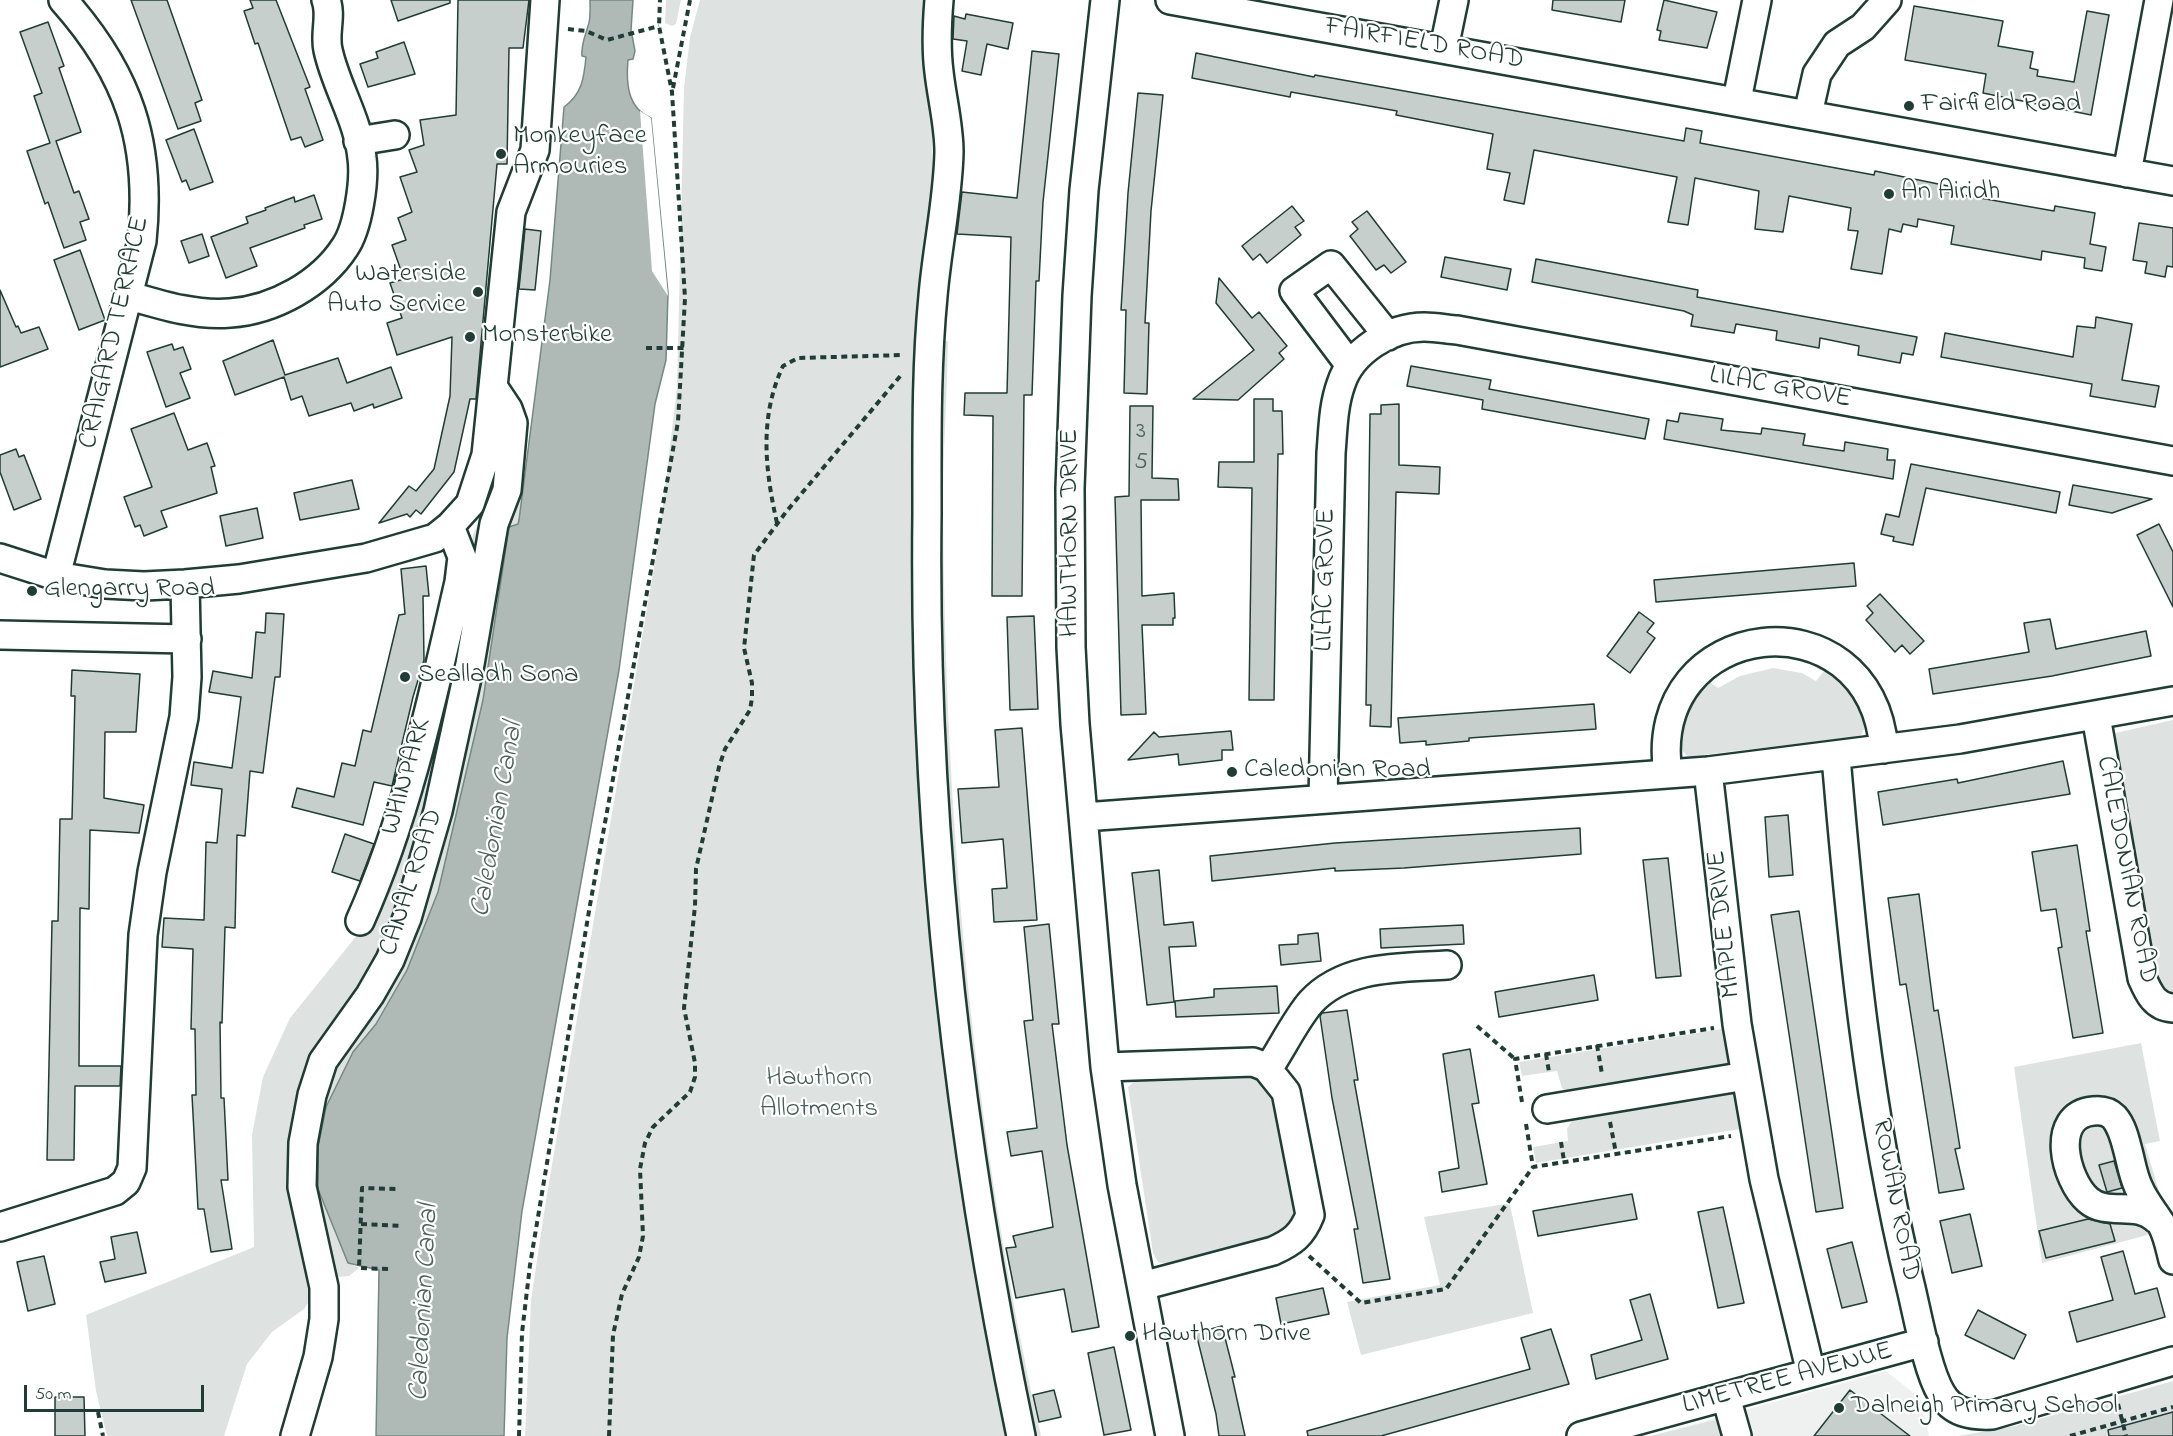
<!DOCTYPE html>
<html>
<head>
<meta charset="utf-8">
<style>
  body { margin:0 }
  #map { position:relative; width:2173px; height:1436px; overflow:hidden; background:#fff; font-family:"Indie Flower",sans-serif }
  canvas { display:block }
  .scale { position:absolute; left:24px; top:1385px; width:180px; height:27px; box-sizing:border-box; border:3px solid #1f3d34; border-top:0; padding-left:8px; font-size:18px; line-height:21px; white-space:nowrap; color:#1f3d34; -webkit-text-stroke:4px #fff; paint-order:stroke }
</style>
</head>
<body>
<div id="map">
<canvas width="2173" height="1436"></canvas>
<div class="scale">50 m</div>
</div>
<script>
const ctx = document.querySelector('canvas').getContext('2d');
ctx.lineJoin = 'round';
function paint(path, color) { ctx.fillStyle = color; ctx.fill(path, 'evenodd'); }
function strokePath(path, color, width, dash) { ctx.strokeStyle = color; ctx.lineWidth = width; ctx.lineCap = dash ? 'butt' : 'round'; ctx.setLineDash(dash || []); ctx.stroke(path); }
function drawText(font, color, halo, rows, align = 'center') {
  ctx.font = font + ' "Indie Flower",sans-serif'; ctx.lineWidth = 4.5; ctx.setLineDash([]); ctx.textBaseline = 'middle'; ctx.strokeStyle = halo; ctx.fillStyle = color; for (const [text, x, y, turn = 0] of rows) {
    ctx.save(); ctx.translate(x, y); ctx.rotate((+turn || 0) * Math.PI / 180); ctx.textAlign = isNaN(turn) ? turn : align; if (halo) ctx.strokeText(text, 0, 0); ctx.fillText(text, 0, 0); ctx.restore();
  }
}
const built = new Path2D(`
  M1886,1371L1920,1398L1929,1436H1651Z`);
const green = new Path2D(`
  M666,0H681L676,24L672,26L665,23Z
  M700,0H929L933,174L926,274L924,342L948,341C947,397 943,452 943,507C945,819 972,1132 1041,1436H525L531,1300L546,1200L659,538L677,388L684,88L690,37Z
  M524,485L518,524L509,527L483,700L438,892L407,970L376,1024L353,1052L326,1107L348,1263L359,1268L349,1276L337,1277L331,1271L316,1208L313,1126L329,1066L385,984L503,515Z
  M489,525L468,640L392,937L306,1086L315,1276L310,1300L304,1309L272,1332L247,1364L224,1436H107L96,1391L86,1315L254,1247L252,1135L263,1077L290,1018L362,929L455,613L473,535L476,528Z
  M1773,668L1802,673L1816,681L1825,670L1829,669L1854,691L1866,725L1861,735L1856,737L1694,756H1688L1682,751L1680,723L1697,687L1710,682L1718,688L1740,676Z
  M2173,720V994L2162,988L2154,975L2111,734Z
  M1722,1029L1729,1066L1569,1095L1562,1088L1557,1071L1522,1076L1519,1062Z
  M2141,1043L2160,1141L2145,1144L2170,1229L2042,1263L2014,1067Z
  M1257,1074L1274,1093L1295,1206L1291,1225L1278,1237L1176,1266L1158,1262L1153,1253L1128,1087L1137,1079Z
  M1729,1090L1733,1092L1740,1129L1536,1163L1533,1147L1568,1141L1567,1129L1574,1117Z
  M1506,1204L1510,1205L1533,1313L1361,1355L1347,1302L1440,1285L1424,1217Z
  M2173,1381V1436H1958L2015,1426Z
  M1719,1419L1724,1436H1651Z`);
const water = new Path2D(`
  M590,0H633L631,30L635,51L633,59L628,60C626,82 627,108 651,118L668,293L666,360L655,404L619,670L522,1211L507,1338L504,1436H376L379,1270L348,1263L318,1189V1147L326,1107L353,1052L376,1024L407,970L438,892L483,700L509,527L518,524L519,520L550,280L564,107C582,94 584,78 586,57L582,56C581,44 585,37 588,26C591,19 590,8 590,0Z`);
const pier = new Path2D(`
  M640,111L651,118L668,296L652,271Z`);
const building = new Path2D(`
  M131,0H167L202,100L195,103L201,121L178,129Z
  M250,0H276L310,87L305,89L323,140L305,147L301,137L291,140L258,43L255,44L244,11L253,8Z
  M391,0H450V3L398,21Z
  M458,0H529L523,48H509L507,164H497L476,399H470L454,472L421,514L416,510L410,517L407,514L379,523L409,486L416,491L434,469L450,396L452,337L397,355L387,323L402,318L390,283L404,279L392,245L406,240L398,218L412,212L400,177L417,172L409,150L424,145L420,120L456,115Z
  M1553,0H1625L1621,22L1552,10Z
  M1664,0L1717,12L1707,48L1659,40L1661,31L1657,30Z
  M1914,6L2003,21L1998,46L2033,52L2030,68L2038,70L2037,76L2074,82L2087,11L2109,15L2091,115L1983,93L1986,74L1905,60Z
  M966,14L1013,23L1008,49L987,44L981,75L962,71L967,41L953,39L954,16L965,19Z
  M48,22L64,66L59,68L81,132L56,141L74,193L79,191L89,219L80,222L86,240L64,248L48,202L45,204L27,151L50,143L34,96L42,93L20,32Z
  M404,42L415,74L368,87L360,64L378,58L376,52Z
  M1032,51L1059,54L1043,202L1039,281H1036L1032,395H1024L1022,596H992L993,416L964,415L965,393H1007L1011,237L957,234L962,192L1017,198Z
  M1196,53L1314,77L1315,75L1684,141L1686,128L1702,131L1700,143L1874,175L1875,171L1948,186L1946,192L2054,211L2055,206L2095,213L2090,244L2106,247L2102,271L2084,268L2085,258L2042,251L2041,260L1951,244L1954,226L1918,219L1917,227L1903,224L1901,232L1889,229L1882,274L1851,269L1858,231L1848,230L1851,208L1789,196L1783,232L1755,229L1759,191L1695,178L1688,225L1668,222L1677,177L1534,150L1524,204L1504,200L1510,173L1487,169L1493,134L1396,115L1397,111L1291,92L1290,97L1192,78Z
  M1138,93L1163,95L1151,211L1145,323H1149L1147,394L1124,393L1126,310H1121L1128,193Z
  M194,129L213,182L190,190L186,180L182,182L166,140Z
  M314,195L322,219L304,225L305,228L250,248L257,266L226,278L211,237L248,223L246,217L266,210L265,208L294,197L295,202Z
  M1292,206L1304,221L1295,227L1301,235L1267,263L1260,254L1253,260L1242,246Z
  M1367,211L1406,262L1391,273L1384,265L1376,270L1350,236L1358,229L1352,222Z
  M2139,223L2173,228V267L2167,266L2165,277L2145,273L2147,262L2133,260Z
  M525,229L541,231L535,290L519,289Z
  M202,234L209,256L189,263L181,241Z
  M80,250L105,320L79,330L54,260Z
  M1445,257L1511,269L1507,290L1441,277Z
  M1536,259L1698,290L1697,297L1917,337L1913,355L1902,353L1900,363L1858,355L1859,346L1820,338L1819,348L1776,340L1777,331L1736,324L1734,333L1691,326L1693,315L1684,311L1532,282Z
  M1219,278L1252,318L1259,312L1287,346L1279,353L1284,359L1238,400L1193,399L1254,350L1216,303Z
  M0,290L16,327L18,326L21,333L39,327L48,349L0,367Z
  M2096,317L2132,324L2122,380L2159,386L2155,407L2090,396L2092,384L1941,357L1945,333L2073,357L2077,326L2095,328Z
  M273,340L285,375L338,358L347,383L391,367L402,398L374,408L373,404L354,411L351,403L309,416L302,396L291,400L284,377L235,395L223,361Z
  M172,344L174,350L183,347L191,369L180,373L190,398L166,407L147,352Z
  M1411,366L1491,380L1489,389L1649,419L1645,439L1482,409L1483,400L1407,386Z
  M1254,399H1273V411H1282L1283,454H1278L1274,700H1249L1252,488L1218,487L1219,462H1254Z
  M1399,404V465L1440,467L1439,494L1396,492L1391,727L1370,726L1371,705H1366L1370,414H1381V405Z
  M1130,406H1153L1152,478L1178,479L1179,500H1141L1142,596L1174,593L1175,618H1173V625H1142L1146,714L1121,715L1115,497L1129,496Z
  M174,413L188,450L207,443L215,466L211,467L217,493L161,511L167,527L144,536L140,525L135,527L124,497L152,487L131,429Z
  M1680,413L1723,419L1721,430L1761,434L1762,428L1805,434L1803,445L1844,451L1845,442L1888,449L1887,460H1895L1893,479L1664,439L1667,420L1678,422Z
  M16,449L19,457L24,455L41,499L14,510L0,472V455Z
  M1911,464L2060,492L2056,513L1926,488L1913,545L1893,541L1894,537L1881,534L1886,514L1899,517Z
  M352,480L359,509L300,520L294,493Z
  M2073,485L2107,491L2152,499L2112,513L2069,505Z
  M257,508L263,538L226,546L220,516Z
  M2159,524L2173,552V607L2137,535Z
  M1854,563L1856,586L1656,602L1654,580Z
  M426,566L429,596H423L424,660L413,697L392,786L374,782L363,825L292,807L297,788L334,797L342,763L355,766L363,730L371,732L399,615L405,614L401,569Z
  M1880,594L1924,641L1910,654L1902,645L1895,652L1866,620L1873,613L1867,606Z
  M1639,612L1654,623L1647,632L1655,638L1630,673L1607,656Z
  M266,613L284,614L280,677H275L263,773L250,771L245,836L237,835L235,928L225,927L222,1023L220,1022L221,1098H224L228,1180H221L232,1249L211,1252L204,1209H198L192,1095H196L195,1029H191L193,949L162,947L164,918L204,920L206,842L217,843L222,789L191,785L194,762L232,768L241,697L209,692L213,671L252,678L256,632L265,633Z
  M1034,616L1038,709L1010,710L1007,617Z
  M2050,619L2056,649L2146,631L2151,656L2052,676L1933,694L1929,669L2029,652L2024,623Z
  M72,670L140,674L136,732H105L104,798L144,805L139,833L90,830L89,909L80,908L79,1066H121L120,1086H75L74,1160H47L52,921H58L60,819H72L75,696H71Z
  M1594,704L1596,729L1469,738V741L1426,745V741L1400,743L1398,718Z
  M1022,728L1037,920L994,922L992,889L1007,888L1003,839L962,843L958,789L999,787L995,730Z
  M1231,731L1233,750H1222V760L1179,765L1178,754L1128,760L1154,732L1159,737Z
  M2063,761L2070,794L1883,825L1878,792L1957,779L1958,783Z
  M1788,815L1793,875L1769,877L1765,817Z
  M1580,828L1581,854L1404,868L1335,871V868L1212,881L1210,856L1335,843Z
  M345,834L374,844L360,881L332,872Z
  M2077,845L2090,931H2086L2103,1033L2073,1038L2058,948L2062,947L2056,909L2041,911L2032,852Z
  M1668,858L1681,976L1656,978L1643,860Z
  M1159,870L1164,925L1193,922L1196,946L1169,947L1174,1002L1147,1005L1132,873Z
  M1919,894L1934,1011L1938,1010L1960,1148L1955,1149L1964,1189L1939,1193L1906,984L1900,985L1888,898Z
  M1799,911L1843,1208L1816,1212L1771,915Z
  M1049,924L1059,1024H1052L1067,1145L1099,1327L1072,1332L1064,1289L1016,1298L1006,1248L1016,1247L1013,1236L1053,1227L1042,1151L1011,1156L1007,1132L1037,1128L1024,1021L1033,1020L1024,927Z
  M1463,925L1464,944L1381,948L1380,929Z
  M1318,933L1321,961L1281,965L1279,945L1298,944V935Z
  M1594,975L1598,1000L1499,1017L1495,992Z
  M1277,986L1279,1013L1176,1017L1175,1001L1214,997V989Z
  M1347,1010L1358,1080H1354L1390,1279L1363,1283L1354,1229H1358L1332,1098L1320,1016L1322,1013Z
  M1470,1049L1479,1103L1472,1104L1487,1184L1442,1192L1439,1172L1459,1168L1443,1054Z
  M2114,1161L2122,1188L2107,1192L2099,1165Z
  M1632,1194L1637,1219L1538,1236L1533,1211Z
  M1723,1207L1744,1303L1718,1308L1698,1212Z
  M1970,1214L1982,1266L1952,1273L1940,1221Z
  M2088,1219L2110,1224L2115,1241L2046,1258L2039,1231Z
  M137,1232L146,1273L105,1282L100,1262L115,1259L111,1237Z
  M1852,1242L1867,1302L1842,1308L1827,1249Z
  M2123,1251L2135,1294L2157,1288L2165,1317L2077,1342L2069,1312L2113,1300L2101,1257Z
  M44,1256L55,1304L28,1311L17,1262Z
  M1323,1288L1329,1314L1281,1324L1276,1298Z
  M1650,1294L1668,1359L1596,1379L1591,1355L1642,1340L1630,1300Z
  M1978,1310L2026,1335L2014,1359L1965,1335Z
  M1222,1326L1235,1377H1232L1245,1436H1219L1216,1414L1196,1333Z
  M1551,1329L1569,1384L1381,1436H1308L1307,1431L1530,1369L1521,1338Z
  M1114,1347L1131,1430L1104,1435L1088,1353Z
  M1054,1390L1061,1417L1039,1422L1033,1395Z
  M1850,1390L1910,1436H1814Z
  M55,1397H84L85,1436H55Z
  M2173,1412V1436H2109L2108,1430Z`);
const path = new Path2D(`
  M568,29L586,31L607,40L659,26
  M673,88L690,0
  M646,348H684
  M777,523C765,470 759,417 783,366L798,358L903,355
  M1477,1026L1515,1059
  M1597,1045L1602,1074
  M1546,1054L1549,1072
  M1522,1102L1515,1059L1714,1028
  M1610,1122L1616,1153
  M1526,1124L1533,1167L1731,1136
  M1561,1142L1564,1161
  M361,1224L402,1226
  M1309,1256L1361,1303L1446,1289L1533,1167
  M388,1269L359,1268L362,1188L396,1189
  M2118,1404L2126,1436
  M98,1412L103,1436
  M519,1436L522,1333L530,1265L590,905L678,422L685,298L672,92L659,26L660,0
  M609,1436L613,1335L622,1294L639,1257L643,1236L640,1169L645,1143L653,1127L690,1092L695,1077V1063L684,1008L695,906L696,869L719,767L725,749L750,710L752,698V683L744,648L754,555L786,512L902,374
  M2070,1436L2173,1407`);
const minor = new Path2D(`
  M939,0C937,24 936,49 939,72C942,99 949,125 949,152C948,200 937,248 933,296C926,368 927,441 927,513C923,823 958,1134 1021,1436
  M1105,0L1084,190L1077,296L1070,488L1071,647L1075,724L1105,1067L1122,1185L1170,1436
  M1170,0L2173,181
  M1444,48L1454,0
  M1737,100L1757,0
  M1808,114L1817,74L1837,44L1863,27L1887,0
  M358,141L395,135
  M2127,173L2159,0
  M127,295C161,305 195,316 230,313C274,310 321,284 345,247C358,228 365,181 362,158C358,119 336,87 328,50C324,33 332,16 326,0
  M1349,364L1294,291L1331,265L1388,336
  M0,558L56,576L105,584L144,586L185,584L239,579L366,558L435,538L450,526L470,504L486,455L511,212L535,150L545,0
  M56,576L142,241C152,143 129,74 63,0
  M0,635L187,639
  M2096,716L2142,978C2149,994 2155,1007 2173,1008
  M1836,757C1851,933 1868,1111 1910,1284C1917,1312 1927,1370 1941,1393C1952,1413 1971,1416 1992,1415L2173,1361
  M1708,771L1737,1024L1764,1179L1811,1373
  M1668,774C1644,616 1871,590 1884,749
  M1323,798L1331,453C1333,430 1333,406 1341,384C1351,352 1390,327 1424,327C1435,327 1446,329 1457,330L2173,461
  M1084,817L1708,771L1960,739L2173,701
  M360,921C408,814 433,695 459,582L462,557L450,526
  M1105,1067L1253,1062L1266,1067L1286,1092L1310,1215C1302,1235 1293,1242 1273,1251L1142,1286
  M1268,1069C1281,1050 1296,1019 1311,1002C1345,965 1401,968 1447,965
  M1547,1109L1746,1076
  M2156,1219C2137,1200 2107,1217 2088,1200C2065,1180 2049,1115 2093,1111C2101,1110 2108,1111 2114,1117C2122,1126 2125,1139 2128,1151C2131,1162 2133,1175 2138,1186C2144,1201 2154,1212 2162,1225C2168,1236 2170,1249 2173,1260
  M0,1227L115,1191L126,1182L132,1168L143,935L152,872L184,717L187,677L185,584
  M1726,1397L1737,1436
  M295,1436L318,1357L324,1319V1287L302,1187L303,1143L312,1095L323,1061L370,995L390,960L407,918L438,811L470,664L494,524L507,490L513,423L508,409L494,388
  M1581,1436L1924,1342`);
const markers = [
  [1909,106,6,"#1f3d34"],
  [501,154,6,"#1f3d34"],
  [1889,194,6,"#1f3d34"],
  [478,292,6,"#1f3d34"],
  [470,337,6,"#1f3d34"],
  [32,591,6,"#1f3d34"],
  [405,677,6,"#1f3d34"],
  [1232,772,6,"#1f3d34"],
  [1130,1336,6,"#1f3d34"],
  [1839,1408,6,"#1f3d34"]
];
const numberNames = [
  ["3",1141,433],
  ["5",1141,464]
];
const streetNames = [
  ["FAIRFIELD ROAD",1424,45,10],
  ["CRAIGARD TERRACE",116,333,-77],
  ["LILAC GROVE",1780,389,10],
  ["HAWTHORN DRIVE",1072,533,-90],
  ["LILAC GROVE",1327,580,-89],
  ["WHINPARK",408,777,-74],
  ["CALEDONIAN ROAD",2125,870,79],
  ["CANAL ROAD",413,883,-72],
  ["MAPLE DRIVE",1726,924,-96],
  ["ROWAN ROAD",1894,1200,79],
  ["LIMETREE AVENUE",1788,1380,-15]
];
const poiNames = [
  ["Fairfield Road",1921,106],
  ["Monkeyface",513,138],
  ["Armouries",513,169],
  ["An Airidh",1901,194],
  ["Waterside",466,276,"right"],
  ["Auto Service",466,307,"right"],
  ["Monsterbike",482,337],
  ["Glengarry Road",44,591],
  ["Sealladh Sona",417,677],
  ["Caledonian Road",1244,772],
  ["Hawthorn Drive",1142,1336],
  ["Dalneigh Primary School",1851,1408]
];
const parkNames = [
  ["Hawthorn",819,1080],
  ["Allotments",819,1111]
];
const waterNames = [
  ["Caledonian Canal",499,820,-80],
  ["Caledonian Canal",426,1303,-87]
];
paint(built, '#eef1f0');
paint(green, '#dee3e2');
paint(water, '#afbab7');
strokePath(water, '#758883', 1.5);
paint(pier, '#fff');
paint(building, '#c7cfcc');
strokePath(building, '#1f3d34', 1.5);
strokePath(minor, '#1f3d34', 32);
strokePath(path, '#1f3d34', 4, [6, 4.5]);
strokePath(minor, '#fff', 27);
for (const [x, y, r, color] of markers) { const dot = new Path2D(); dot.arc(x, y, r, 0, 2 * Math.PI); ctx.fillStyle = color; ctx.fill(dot); strokePath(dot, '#fff', 2); }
drawText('24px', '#49625a', null, numberNames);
drawText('27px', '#1f3d34', '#fff', streetNames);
drawText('27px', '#1f3d34', '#fff', poiNames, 'left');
drawText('27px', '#455e57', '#fff', parkNames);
drawText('italic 28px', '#4a625b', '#fff', waterNames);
</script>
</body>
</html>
